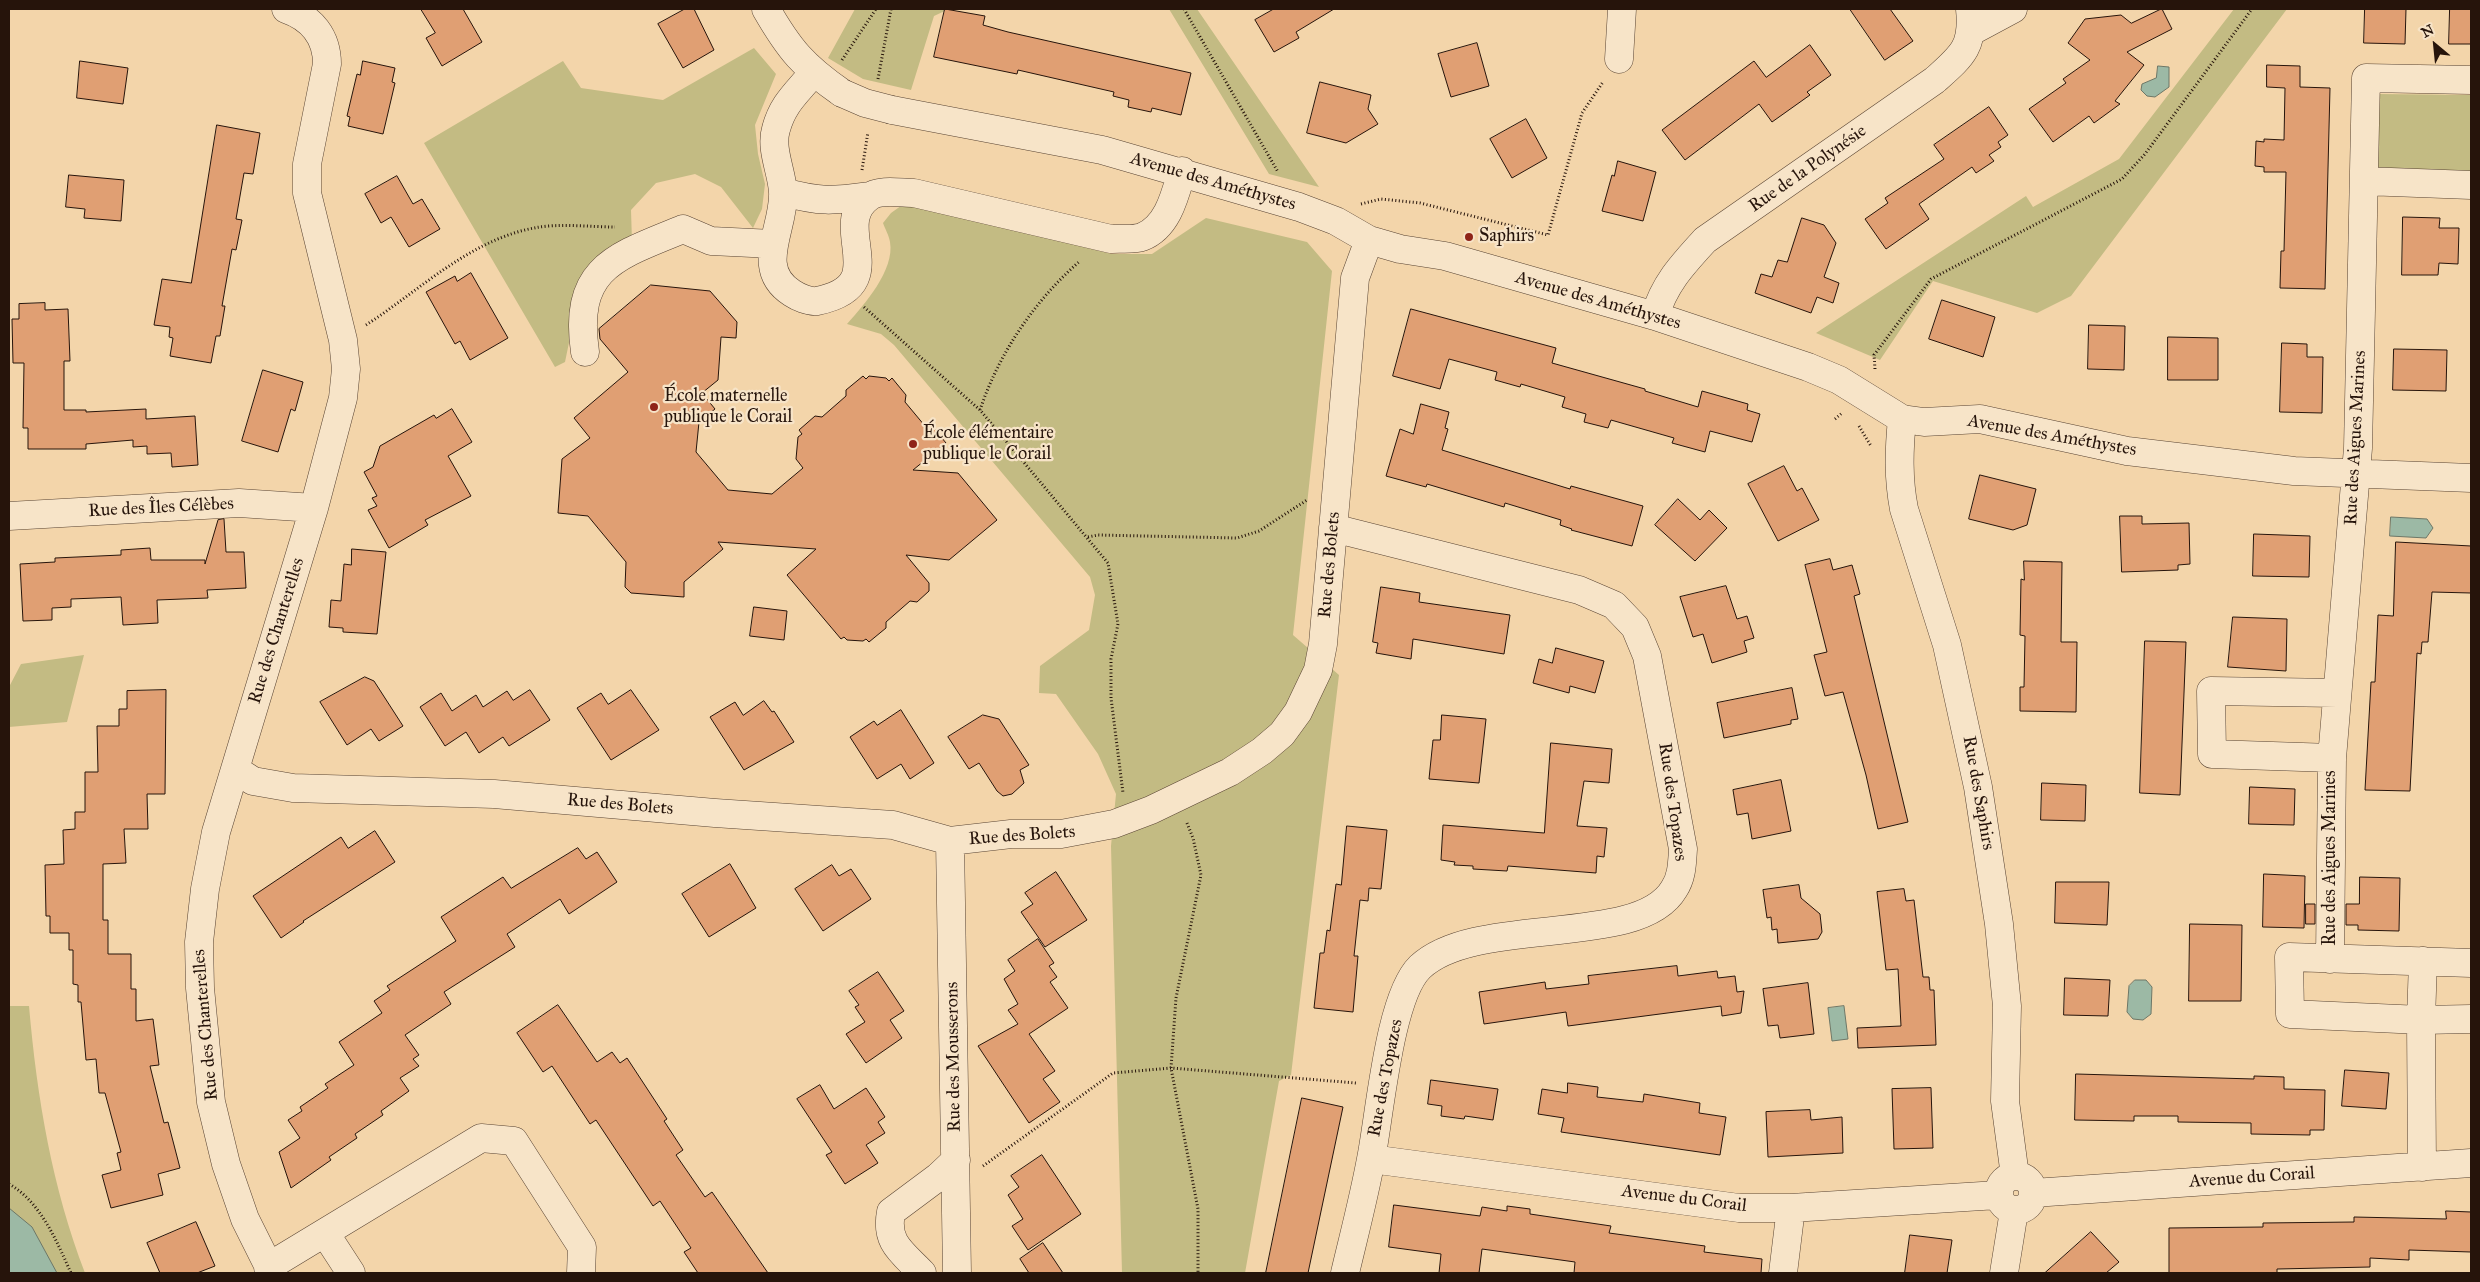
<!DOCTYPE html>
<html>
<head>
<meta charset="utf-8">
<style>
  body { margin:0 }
  #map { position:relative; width:2480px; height:1282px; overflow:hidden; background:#f3d5aa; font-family:"IM FELL Great Primer",serif }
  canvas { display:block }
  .frame { position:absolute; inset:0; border:10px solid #26140b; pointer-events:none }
  .north { position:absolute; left:2410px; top:20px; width:50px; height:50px; -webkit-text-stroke:4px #f7e4c8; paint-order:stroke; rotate:332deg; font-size:14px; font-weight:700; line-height:20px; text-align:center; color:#26140b }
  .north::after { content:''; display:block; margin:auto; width:18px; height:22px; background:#26140b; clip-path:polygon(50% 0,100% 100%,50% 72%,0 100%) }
</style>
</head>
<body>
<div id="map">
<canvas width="2480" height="1282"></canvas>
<div class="frame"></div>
<div class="north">N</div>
</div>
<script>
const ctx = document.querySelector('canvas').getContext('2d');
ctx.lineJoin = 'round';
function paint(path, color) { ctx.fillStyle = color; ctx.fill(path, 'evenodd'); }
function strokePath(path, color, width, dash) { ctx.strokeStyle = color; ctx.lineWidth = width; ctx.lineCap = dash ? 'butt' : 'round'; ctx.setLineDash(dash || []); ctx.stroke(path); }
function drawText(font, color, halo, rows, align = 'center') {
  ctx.font = font + ' "IM FELL Great Primer",serif'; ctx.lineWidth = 4.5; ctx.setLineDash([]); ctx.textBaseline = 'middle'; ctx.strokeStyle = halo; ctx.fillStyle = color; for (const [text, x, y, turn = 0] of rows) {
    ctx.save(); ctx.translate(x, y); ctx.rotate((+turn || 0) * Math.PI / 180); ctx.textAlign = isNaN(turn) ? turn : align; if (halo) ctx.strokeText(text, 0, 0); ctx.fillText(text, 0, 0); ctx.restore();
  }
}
const green = new Path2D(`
  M855,9H949L934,16L911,90L863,79L828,58Z
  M1169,9H1197L1319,187L1269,174Z
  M2234,9H2287L2071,296L2037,313L1933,281L1880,360L1816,333L2026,196L2033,207L2119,159Z
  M754,48L776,74L755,125L758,154L765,184L762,209L753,228L721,187L695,174L656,183L631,210L632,242L580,289L565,362L555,367L424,143L563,61L581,88L663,100Z
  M2377,94L2471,95V172L2376,168Z
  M905,203L1112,254H1152L1206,218L1307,242L1332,271L1293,635L1339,675L1291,1075L1279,1081L1245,1273H1122L1111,846L1116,794L1098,754L1056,694L1039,693L1040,666L1089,630L1095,595L1090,577L894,345L881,334L847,324C864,305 895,270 890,242C889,235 885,229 883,223L891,213Z
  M84,655L67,722L9,727V687L21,664Z
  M9,1006H29C37,1098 52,1187 85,1273H9Z`);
const water = new Path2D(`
  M2158,66L2169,67V87L2155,97L2147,96L2141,90L2142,84L2156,78Z
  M2391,517L2427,519L2433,528L2426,538L2390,536Z
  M2135,980H2146L2152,987L2151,1014L2143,1020L2133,1019L2127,1012L2129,986Z
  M1844,1006L1848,1039L1832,1041L1828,1008Z
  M9,1208L32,1227L57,1273H9Z`);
const building = new Path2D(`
  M421,9H463L482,42L442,66L426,38L435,33Z
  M685,9H694L714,50L683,68L658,24Z
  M945,9L985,16L983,25L1008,32L1191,73L1181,115L1152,108L1151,112L1128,107L1129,100L1113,96L1114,92L1018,70L1017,74L934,57Z
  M1274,9H1334L1296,32L1299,38L1274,52L1255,20Z
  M1850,9H1890L1913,41L1885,60Z
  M2162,9L2172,29L2127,52L2144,65L2115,101L2120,104L2094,123L2089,116L2053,142L2029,109L2066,83L2063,79L2090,60L2068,43L2085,19L2121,15L2131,23Z
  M2365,9H2406L2405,44L2364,43Z
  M2450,9H2471V44H2449Z
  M1477,43L1489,86L1451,97L1438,54Z
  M1810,45L1831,75L1807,92L1810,95L1772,122L1759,104L1685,160L1662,130L1754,61L1766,77Z
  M80,61L128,68L123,104L77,98Z
  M363,61L395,68L392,82L395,83L383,134L348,126L350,117L347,116L357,74L360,75Z
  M2267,65L2300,66V87L2330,88L2325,289L2280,288L2281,251H2284L2286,172H2264V167L2255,166L2256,141L2264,142V139L2284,140L2285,88L2267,87Z
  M1320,82L1371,95L1368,109L1378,124L1346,143L1307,133Z
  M1989,107L2008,135L1998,142L2001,147L1989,155L1994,161L1976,173L1972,167L1919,204L1929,219L1886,249L1865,219L1888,203L1885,198L1944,159L1934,145Z
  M1526,119L1547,158L1512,178L1490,139Z
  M217,125L260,133L253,174L244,173L236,219L242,220L236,250L232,249L222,306H225L220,336H216L211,363L170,356L173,338L169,337L170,327L154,325L162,279L191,283Z
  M1618,161L1656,172L1643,221L1602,211L1612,175L1614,176Z
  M69,175L124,180L121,221L84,218L85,209L66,207Z
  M397,176L413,204L422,199L440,229L409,247L391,217L381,223L365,194Z
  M2403,217L2440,218L2439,228H2459L2458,264L2439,263L2438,275H2402Z
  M1802,218L1824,225L1836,243L1824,277L1839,283L1833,303L1817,297L1811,313L1755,293L1761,274L1772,277L1778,260L1787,262Z
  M471,273L508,338L470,360L460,341L455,344L426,292L455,276L457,281Z
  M651,285L710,291L737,322L736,338L721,337L718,380L702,393L715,409L699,422L696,452L728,490L772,494L803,468L796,459L798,437L802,434L799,430L815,416L822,417L846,396V390L863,376L866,379L869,376L886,378L889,381L892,378L906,395L905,402L925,426H932L946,443L913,470L958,473L997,520L949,560L906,555L929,583V591L917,602L910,601L886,622V628L869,642L866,639L863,641L847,640L844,637L841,639L787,575L816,549L718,542L723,549L684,582V597L631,593L625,587L626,562L588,516L558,513L562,459L590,438L574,418L628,372L600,339L599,329Z
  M1942,300L1995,317L1983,357L1929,339Z
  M45,303V310L68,309L70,361H64V410H86V412L146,409V419L195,416L198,465L172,467L171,453L147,454V446L133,447V440L86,444V449H28V428H23L24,363H13L12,319H19V304Z
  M1411,309L1556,348L1552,363L1645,389V391L1698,407L1702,391L1748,404L1747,410L1760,414L1752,442L1710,431L1705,452L1672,443L1674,438L1611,420L1608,428L1584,422L1586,414L1562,407L1565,397L1521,384L1520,387L1495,380L1497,372L1449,359L1440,389L1393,376Z
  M2089,325L2125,326L2124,370L2088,369Z
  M2168,337L2218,338V380H2168Z
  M2282,343L2307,344V357H2323L2322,413L2280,412Z
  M2394,349L2447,350L2446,391L2393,390Z
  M263,370L303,382L295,411L291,409L278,452L242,441Z
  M1421,404L1449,412L1445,428L1448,429L1442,450L1570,489L1571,486L1643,506L1632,546L1571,530L1572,529L1560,525L1561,520L1505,503L1504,507L1427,484L1426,487L1386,476L1400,429L1413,434Z
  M452,409L472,442L448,456L471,496L425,520L428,525L389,548L368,510L377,506L372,498L377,496L364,472L373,467L380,446L434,415L436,418Z
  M1784,466L1797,491L1802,488L1819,520L1778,541L1748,484Z
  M1980,475L2036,489L2027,525L2013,530L1969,519Z
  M1678,499L1700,520L1709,510L1727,528L1695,561L1655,525Z
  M2120,516H2142V524L2189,523L2190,564L2178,565V570L2122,572Z
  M224,519L226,552H244L246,588L207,590L208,598L157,600L158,623L123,625L121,597L71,599V607L52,608V620L23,621L20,564L55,562V558L121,555V550L150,548L151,560H205V564L218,520Z
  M2254,534L2310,536L2309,577L2253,576Z
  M2396,542L2471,546V593L2432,592L2428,642H2422L2421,654L2417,653L2410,791L2365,790L2371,682H2375L2378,615L2393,616Z
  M352,549L386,552L377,634L343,632V628L329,627L331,600L341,601L344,564L351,565Z
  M1830,559L1833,570L1852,565L1860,594L1854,596L1908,822L1878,829L1866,775L1843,692L1825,696L1814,655L1827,652L1805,565Z
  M2024,561L2062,562L2061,642H2077L2076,712L2020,711V687H2024L2025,636L2020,635L2021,579L2024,580Z
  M1726,586L1737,619L1747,616L1754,638L1744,641L1747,652L1712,663L1703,634L1693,637L1680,597Z
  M1381,587L1420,593L1419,602L1510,615L1504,654L1413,639L1411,659L1376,653L1378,643L1373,642Z
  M754,607L787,611L784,640L750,636Z
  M2233,617L2287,619L2286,671L2228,667Z
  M2145,641L2186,642L2180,795L2140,793Z
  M1556,648L1604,661L1595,693L1570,686L1569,693L1533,683L1539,659L1552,663Z
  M365,677L374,681L403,726L379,741L371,729L347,745L320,702Z
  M1792,688L1798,719L1791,720V724L1724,738L1717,703Z
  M166,690L165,794H147L148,829H124L126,863L103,864V920H108V954H131V989H136V1021L153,1019L159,1065L150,1066L164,1123L168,1122L180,1168L158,1174L163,1195L111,1208L102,1175L121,1170L117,1153L121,1152L105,1093H99L96,1059L86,1060L81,1002H78V985L73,984V950H69V933H50V916H46L45,865L64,864L63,830L75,829V812H85V772H98L97,726H119V709H127V691Z
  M530,690L550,720L509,746L503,737L479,753L466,732L445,746L420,707L441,693L452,711L476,695L483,707L507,691L513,700Z
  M631,690L659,730L611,760L577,708L601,693L608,704Z
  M764,701L772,712L774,711L794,742L744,770L710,717L735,702L743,715Z
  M901,710L934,763L910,779L901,764L877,779L850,737L874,721L877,725Z
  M983,715L999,719L1029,765L1020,770L1024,783L1012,794L1003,796L997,791L979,763L969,769L948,737Z
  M1442,715L1486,719L1479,783L1429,779L1433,740H1440Z
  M1551,743L1612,749L1609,783L1584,781L1577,826L1607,828L1604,857L1597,856L1596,873L1508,866L1507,871L1473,869V866L1454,865L1455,862L1441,860L1443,825L1544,833Z
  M1781,780L1791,831L1752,839L1748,813L1737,815L1733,790Z
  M2042,783L2086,785L2085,821L2041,820Z
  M2250,787L2295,789L2294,825L2249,824Z
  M1347,826L1387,830L1381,889L1369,888L1368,901L1360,900L1354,956H1358L1353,1012L1314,1008L1320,953H1324L1327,930L1330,931L1336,884L1341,885Z
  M375,831L395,862L303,921L304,922L281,938L253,896L341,837L348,848Z
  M578,848L586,859L597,852L617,882L569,914L560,899L507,934L515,947L444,992L451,1004L405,1035L419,1055L413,1059L419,1066L400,1078L409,1091L381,1111L383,1115L355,1134L357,1138L329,1157L331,1160L291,1188L279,1152L300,1138L288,1120L302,1111L300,1107L328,1088L325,1084L354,1065L339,1042L382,1013L374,1001L390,990L387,986L456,941L441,917L503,877L511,888Z
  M730,864L756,908L709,937L682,894Z
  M832,865L839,876L851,869L871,899L823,931L795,889Z
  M1056,872L1087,920L1045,947L1021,912L1033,904L1025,893Z
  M2264,874L2305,876L2304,928L2263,927Z
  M2360,877L2400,878L2399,931L2358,930V925H2346V904H2359Z
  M2056,882H2109L2107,925L2055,923Z
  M1799,885L1801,898L1820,914L1822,932L1818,939L1778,943L1777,929L1772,930L1771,917L1767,918L1763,890Z
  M1904,889L1906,901L1914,900L1923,977H1929L1930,990H1934L1936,1045L1858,1048L1857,1028L1901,1026L1898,969L1886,970L1877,892Z
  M2306,904H2315V924H2306Z
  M2190,924L2242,925L2241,1001H2189Z
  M1038,939L1054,963L1049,966L1057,977L1050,982L1068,1008L1029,1034L1055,1071L1043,1079L1060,1102L1029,1123L978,1046L1018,1024L1008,1010L1018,1004L1004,979L1015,971L1008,960Z
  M1677,966L1678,976L1717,971L1718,978L1735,976L1737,992L1744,991L1741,1013L1722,1016L1721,1006L1568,1026L1566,1012L1484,1024L1479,992L1545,982L1546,989L1589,984L1588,976Z
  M878,972L904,1011L890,1020L902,1038L866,1063L846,1034L865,1022L855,1007L859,1005L849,991Z
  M2065,978L2110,980L2108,1016L2064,1015Z
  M1808,983L1814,1034L1780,1038L1778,1025L1768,1026L1763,989Z
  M558,1005L597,1062L612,1052L620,1063L627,1058L667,1119L664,1121L683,1150L676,1155L705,1197L712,1192L768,1273H698L684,1252L691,1248L660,1201L653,1206L596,1120L590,1124L552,1066L543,1072L517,1033Z
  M2345,1070L2389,1073L2386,1109L2342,1106Z
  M2076,1074L2254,1079V1076L2284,1077V1089L2325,1090L2324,1130H2310V1135L2251,1134V1123L2178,1122V1116H2134V1121L2075,1120Z
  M1431,1080L1498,1089L1493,1120L1465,1116L1464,1119L1441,1116L1442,1106L1428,1104Z
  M1568,1083L1598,1087L1597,1097L1643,1102L1644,1094L1700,1103L1699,1113L1726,1117L1720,1155L1561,1132L1564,1118L1538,1114L1542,1089L1567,1093Z
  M820,1085L834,1109L866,1088L885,1117L878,1122L885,1133L866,1145L878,1163L845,1184L826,1155L832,1152L797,1099Z
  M1931,1088L1933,1148L1894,1149L1892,1089Z
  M1302,1098L1343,1107L1308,1273H1266Z
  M1810,1110L1811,1120L1842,1117L1843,1153L1768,1157L1766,1112Z
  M1042,1155L1081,1214L1028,1250L1012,1226L1023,1219L1008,1195L1019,1187L1011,1176Z
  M1394,1205L1480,1216L1482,1207L1507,1211V1206L1530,1209V1214L1611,1226L1609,1233L1705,1246L1704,1252L1762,1259L1761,1273H1574L1575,1262L1482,1249L1479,1273H1439L1441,1254L1389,1247Z
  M2446,1211L2471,1212V1252L2409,1250V1260L2370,1258V1267L2277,1269V1273H2169V1228L2263,1227V1223L2354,1222V1217L2446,1219Z
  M196,1222L215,1266L197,1273H160L147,1243Z
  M2091,1232L2119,1262L2106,1273H2045Z
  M1910,1235L1952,1240L1947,1273H1905Z
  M1043,1243L1063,1273H1029L1020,1259Z`);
const path = new Path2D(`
  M1184,9L1278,172
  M842,60L876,9
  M878,79L891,9
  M862,170L868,132
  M1361,204L1381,199L1420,203L1548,235L1582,113L1603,82
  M864,307L980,410L1108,563L1118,624L1111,659V698L1123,793
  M366,325C420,290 470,240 534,228C558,223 591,227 615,227
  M1875,369L1874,355L1931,279L2122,179L2145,154L2252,9
  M980,410C999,353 1035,300 1080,261
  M1835,419L1842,413
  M1859,426L1871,446
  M1088,537L1098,535L1237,538L1259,531L1307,500
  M1187,823L1193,838L1201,875L1176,998L1171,1068L1198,1209V1273
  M983,1166L1113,1073L1171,1068L1356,1083
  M9,1184C41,1202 57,1242 71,1273`);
const minor = new Path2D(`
  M766,9C789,49 803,66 842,93
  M1972,31L2013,9
  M1619,59L1622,9
  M813,73C797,93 783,103 776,129C770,149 782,172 783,192C785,228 753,268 792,293C798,297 809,302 817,301C896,285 828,226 869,197C879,189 901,193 914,193L1111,239C1120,238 1134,240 1142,237C1168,227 1175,195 1182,171
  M892,110L1102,150L1299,207L1336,221L1369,240L1400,249L1445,256L1655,316L1808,367L1839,380L1902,419L1924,422L1980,419L2127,451L2294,471L2471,478
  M2364,181L2471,185
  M783,192C820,202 832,201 869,196
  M1655,316C1664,284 1683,264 1705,240L1935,80C1962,56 1974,47 1970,9
  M585,352C573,268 614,257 683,229L711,241L773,244
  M1902,419C1899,450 1898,478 1904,509L1947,645L1978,787L1999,924L2007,1006L2005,1101L2015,1176
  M9,516L239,503L314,508
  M1333,528L1579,590L1614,605L1635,627L1647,656L1683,849C1682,864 1682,877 1674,889C1639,949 1476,914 1420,967C1389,997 1380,1114 1371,1159C1364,1197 1354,1235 1345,1273
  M2332,758L2212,754L2211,691L2337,693
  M236,770L253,781L293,788L494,794L715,813L893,825L950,841L1011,834H1061L1114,824L1151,810L1230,772L1262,751L1282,734L1298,712L1318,670L1323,644L1355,278L1369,240
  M950,841L957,1273
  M2330,959L2332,758L2358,448L2366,78L2471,80
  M2471,963L2289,957L2290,1014L2421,1020L2471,1019
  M1371,1159L1739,1208H1791L1998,1195
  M2422,1167L2421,1020L2423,961
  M1999 1193a17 17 0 1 1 34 0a17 17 0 1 1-34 0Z
  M2033,1193L2471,1163
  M325,1233L351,1273
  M268,1267L481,1138L514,1141L582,1247L581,1273
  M272,1273L245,1219L226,1164L211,1102L200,988L199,942L205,889L216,832L314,508L343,398L346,369L343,340L307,193V164L327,64C327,37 312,18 286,9
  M922,1273C902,1252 885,1243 891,1212L938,1177L956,1160
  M1783,1273L1791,1208
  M2004,1273L2014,1211`);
const minorBridge = new Path2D(`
  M842,93L865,103L892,110`);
const markers = [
  [1469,237,5,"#8f2418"],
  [654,407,5,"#8f2418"],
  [913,444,5,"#8f2418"]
];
const streetNames = [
  ["Rue de la Polynésie",1808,169,-35],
  ["Avenue des Améthystes",1213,182,16],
  ["Avenue des Améthystes",1598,301,16],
  ["Avenue des Améthystes",2052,436,10],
  ["Rue des Aigues Marines",2356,438,-87],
  ["Rue des Îles Célèbes",161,508,-3],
  ["Rue des Bolets",1330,565,-85],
  ["Rue des Chanterelles",277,631,-73],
  ["Rue des Saphirs",1978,793,80],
  ["Rue des Topazes",1672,802,82],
  ["Rue des Bolets",620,805,5],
  ["Rue des Bolets",1022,836,-4],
  ["Rue des Aigues Marines",2331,858,-90],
  ["Rue des Chanterelles",206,1025,-95],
  ["Rue des Mousserons",954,1057,-91],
  ["Rue des Topazes",1386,1078,-79],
  ["Avenue du Corail",2252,1178,-4],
  ["Avenue du Corail",1684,1199,7]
];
const poiNames = [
  ["Saphirs",1479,237],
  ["École maternelle",664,397],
  ["publique le Corail",664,418],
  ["École élémentaire",923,434],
  ["publique le Corail",923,455]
];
paint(green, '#c3bb83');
paint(water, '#9cb9a5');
strokePath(water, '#6d7767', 1);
paint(building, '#e09f73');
strokePath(building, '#26140b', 1);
strokePath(minor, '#594433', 29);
strokePath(path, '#26140b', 3, [1, 2.5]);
strokePath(minor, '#f7e4c8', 28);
strokePath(minorBridge, '#594433', 29, []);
strokePath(minorBridge, '#f7e4c8', 28);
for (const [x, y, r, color] of markers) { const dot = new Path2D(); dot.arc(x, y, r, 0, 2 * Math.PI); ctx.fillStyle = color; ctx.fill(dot); strokePath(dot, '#f7e4c8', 2); }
drawText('18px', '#26140b', '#f7e4c8', streetNames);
drawText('18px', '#26140b', '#f7e4c8', poiNames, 'left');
</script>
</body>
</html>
